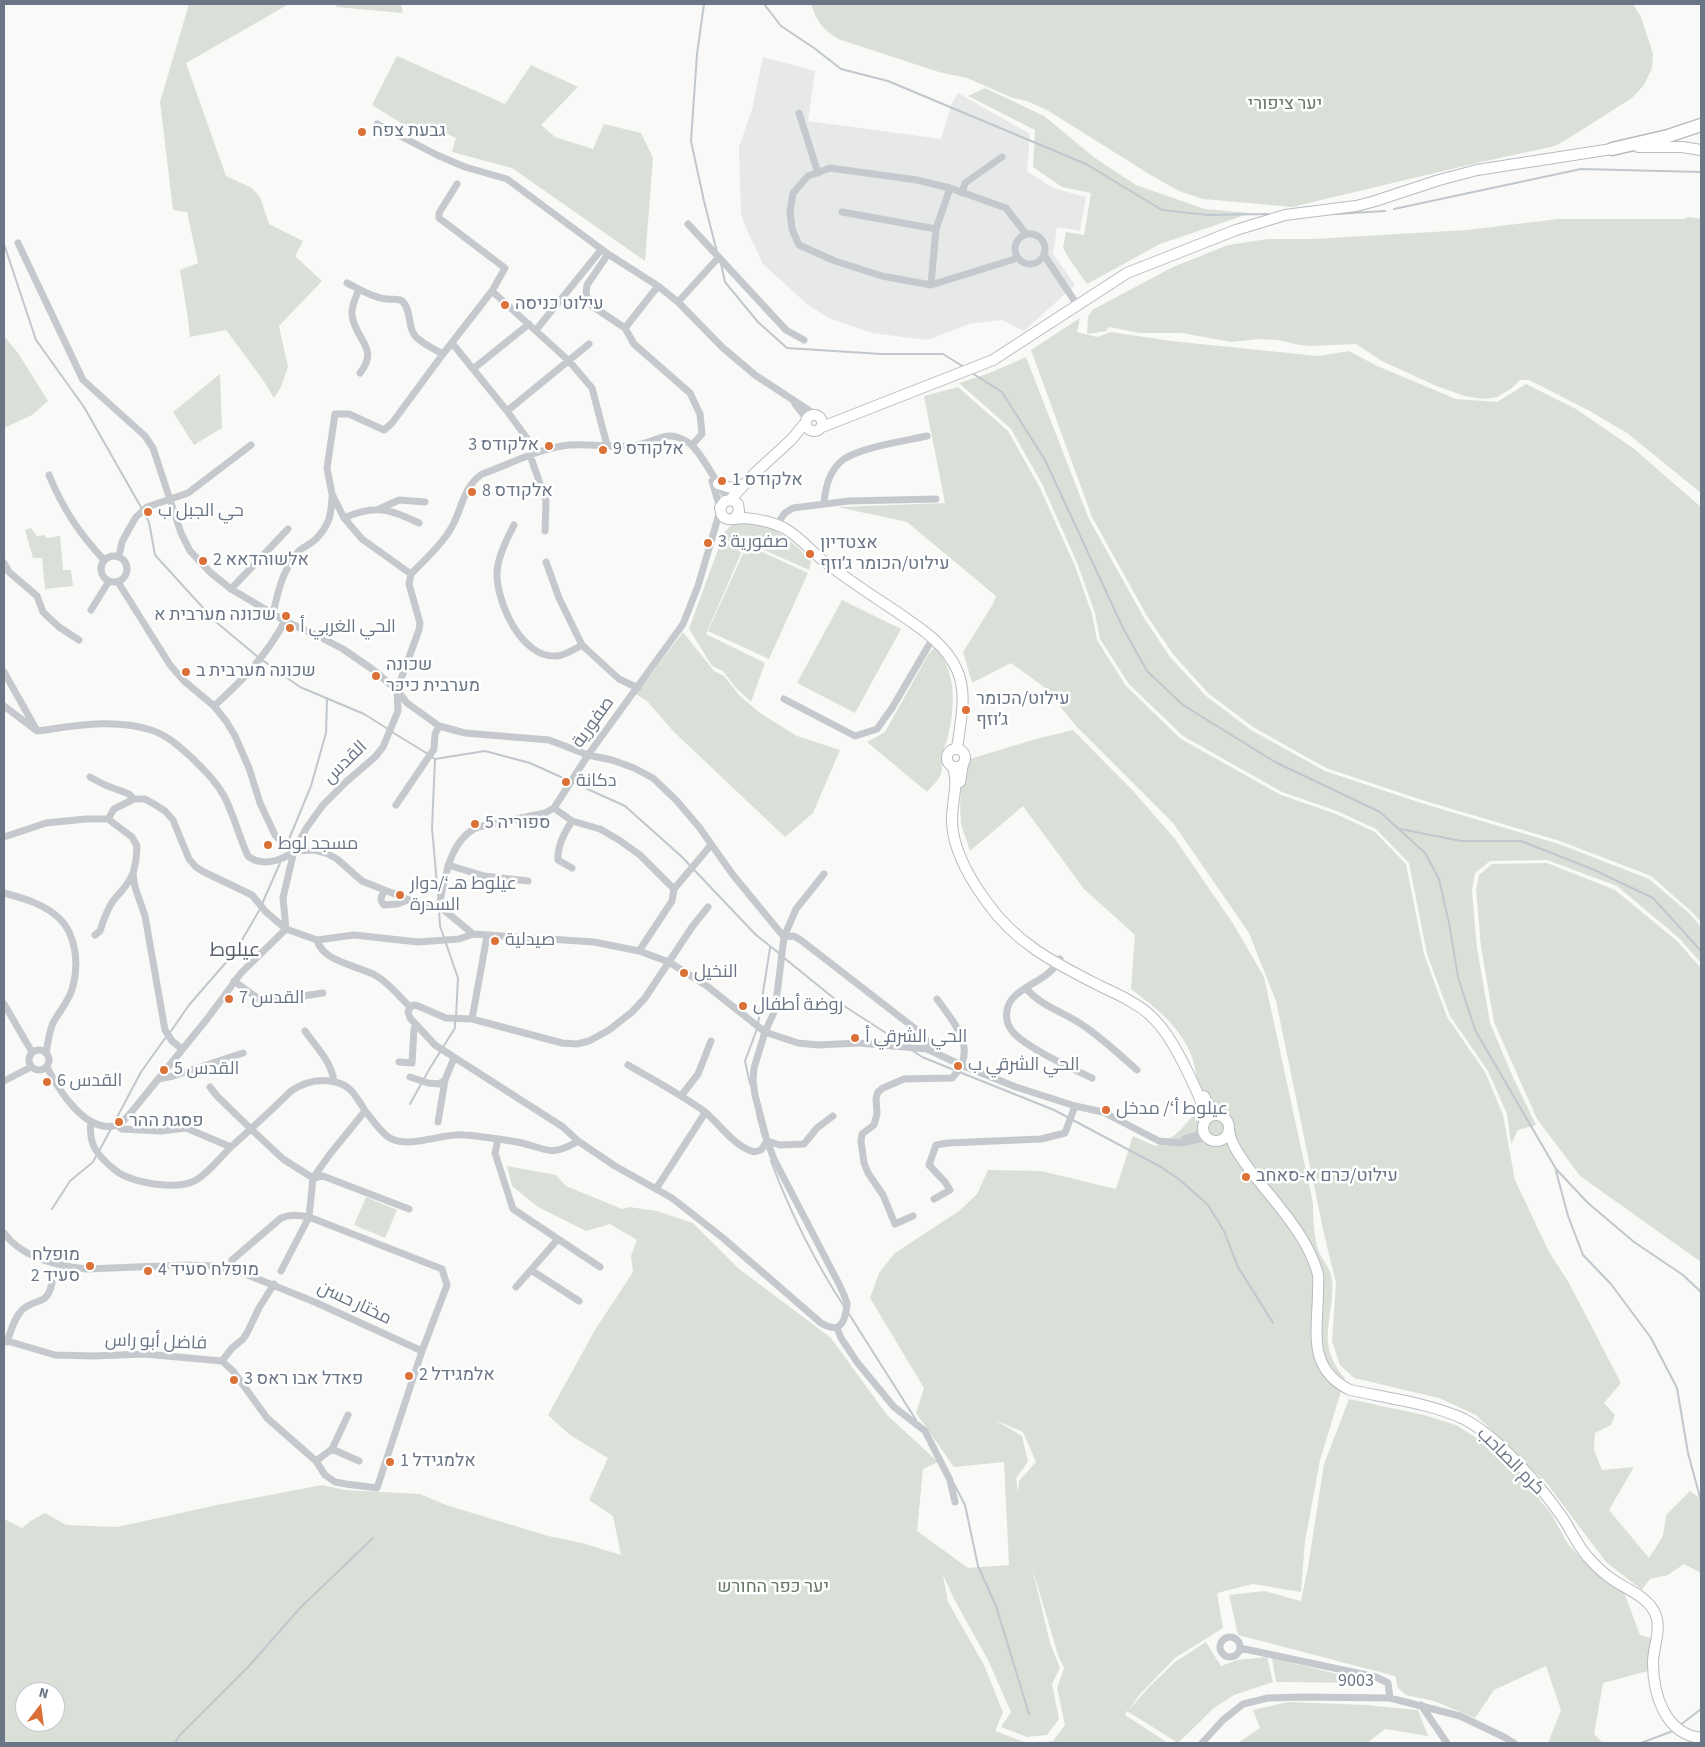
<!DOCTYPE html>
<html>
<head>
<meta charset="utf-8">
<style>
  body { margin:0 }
  #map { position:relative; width:1705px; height:1747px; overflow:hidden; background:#f9f9f7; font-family:"Source Sans 3",sans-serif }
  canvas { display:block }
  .frame { position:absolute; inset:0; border:5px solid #6a7686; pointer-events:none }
  .north { position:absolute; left:15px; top:1682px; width:50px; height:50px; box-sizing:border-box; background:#fff; border:1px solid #c3c8cf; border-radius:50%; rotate:15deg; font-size:14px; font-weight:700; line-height:20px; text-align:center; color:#6a7686 }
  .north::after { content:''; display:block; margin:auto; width:18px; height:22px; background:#da7137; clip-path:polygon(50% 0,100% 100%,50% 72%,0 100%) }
</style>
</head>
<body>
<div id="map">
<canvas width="1705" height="1747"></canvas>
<div class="frame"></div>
<div class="north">N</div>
</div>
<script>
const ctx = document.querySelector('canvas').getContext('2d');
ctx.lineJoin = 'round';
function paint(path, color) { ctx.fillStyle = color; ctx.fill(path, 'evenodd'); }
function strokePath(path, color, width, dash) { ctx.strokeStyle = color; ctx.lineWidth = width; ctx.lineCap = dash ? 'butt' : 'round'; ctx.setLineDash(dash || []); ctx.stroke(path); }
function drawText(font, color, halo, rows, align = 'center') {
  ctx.font = font + ' "Source Sans 3",Cairo,Heebo,sans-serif'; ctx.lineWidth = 5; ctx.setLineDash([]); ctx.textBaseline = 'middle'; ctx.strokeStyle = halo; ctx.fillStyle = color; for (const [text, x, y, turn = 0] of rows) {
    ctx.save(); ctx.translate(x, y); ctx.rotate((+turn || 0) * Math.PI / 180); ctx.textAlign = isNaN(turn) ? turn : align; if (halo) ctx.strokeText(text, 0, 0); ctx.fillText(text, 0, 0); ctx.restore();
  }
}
const built = new Path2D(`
  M763,57L815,71L808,121L941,139L952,103L958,93L1030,134L1027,171L1053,188L1086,197L1080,231L1057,227L1053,254L1075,285L1024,331L1002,320L969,324L927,340L872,333L829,318L808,305L763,264L746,228L741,214L739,147L752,110Z`);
const green = new Path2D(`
  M189,4H289L186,63L226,176L252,188L260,197L269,224L303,241L295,256L322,281L279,326L288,367L281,387L274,398L261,377L226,330L190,337L187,312L180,270L198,263L187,212L173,210L160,102Z
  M337,4H401L403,13L336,7Z
  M811,4H1633L1641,17L1653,54L1652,68L1644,85L1632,98L1569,138L1555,146L1481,162L1292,207L1203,199L1179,191L1149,174L1047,110L1027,101L1013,98L967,78L939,72L838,39C823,30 816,20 811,4Z
  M397,56L505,104L531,65L578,87L541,125L555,137L593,149L604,124L641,133L653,158L645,261L512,168L452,152L456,138L433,127L427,139L372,105Z
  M985,88L1044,116L1095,158L1136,185L1205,209L1251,213L1160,244L1087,284L1070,260L1063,248L1066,232L1084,235L1091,193L1062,187L1033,167L1035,130L968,96Z
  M1688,217L1701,219V493L1627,433L1588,410L1529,380H1520L1512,388L1497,397L1484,399L1464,396L1434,385L1382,361L1356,344L1311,346L1299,345L1278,340L1259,339L1231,342L1182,333H1140L1109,327L1106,331L1087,334L1088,317L1092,310L1173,267L1228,245L1268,239H1313L1467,230L1558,219H1683Z
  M1080,318L1077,332L1097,337L1111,332L1171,341L1318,356L1349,351L1377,366L1456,399L1497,402L1526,384L1576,409L1633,448L1701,507V922L1692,912L1651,876L1560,841L1422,800L1326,768L1253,727L1208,693L1173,654L1147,616L1092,517L1031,350Z
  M4,336L18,353L48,401L32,415L4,428Z
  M1026,357L1089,519L1144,618L1170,657L1206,696L1251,730L1325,771L1421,803L1559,844L1649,879L1690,914L1701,927V963L1679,938L1617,886L1547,860L1490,861L1475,873L1472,890L1477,948L1490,1023L1512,1075L1536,1125L1518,1130L1511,1144L1507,1114L1488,1071L1450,1016L1427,954L1409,863L1376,829L1337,811L1282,792L1183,736L1129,684L1100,639L1095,613L1078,565L1042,484L1011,429L959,383L992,372Z
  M220,374L222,428L194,445L173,412Z
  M958,387L1008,431L1039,486L1075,566L1092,614L1097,640L1126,686L1181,739L1281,795L1336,814L1375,832L1406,864L1424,954L1447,1017L1485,1072L1503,1115L1515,1180L1549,1252L1569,1283L1621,1383L1604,1403L1615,1415L1611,1425L1595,1433L1594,1450L1602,1470L1634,1467L1609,1510L1649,1558L1663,1536L1666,1515L1690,1491L1701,1499V1573L1684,1564L1668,1575L1650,1579L1642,1590L1606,1562L1548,1485L1476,1415L1439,1398L1354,1378L1340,1365L1332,1341L1336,1283L1324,1234L1276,1001L1249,933L1173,823L1077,727L1044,687L1011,663L972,683L963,652L993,604L996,596L907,522L837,507L945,503L924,396Z
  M743,522C748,522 754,521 758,522C775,527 801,548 811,562L809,570L746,542L706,634L765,663L751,702L735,687L723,671L712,666L689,629L724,533L730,526Z
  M31,528L37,536L45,535L46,538L60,536L63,570H71L73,586L45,589L42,558H33L25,530Z
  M747,545L808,573L769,659L708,631Z
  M842,600L901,629L855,713L797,683Z
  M683,632L714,671L724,676L740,696L760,713L797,736L840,750L813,813L785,837L674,732L647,701L636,694Z
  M935,647C958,673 955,709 947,740C946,745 943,749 942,754C941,760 943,768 941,774C939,780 931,787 927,792L867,742L885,732L928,655Z
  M1073,730L1133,791L1175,839L1232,922L1264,977L1313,1203C1313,1219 1314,1238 1319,1252C1323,1262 1331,1268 1332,1280C1335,1320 1314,1342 1345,1378L1320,1460L1305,1542L1301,1592L1253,1584L1217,1593L1223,1628L1175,1658L1140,1694L1128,1711L1149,1687L1175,1662L1206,1642L1221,1666L1237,1660L1267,1657L1273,1682L1234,1695L1214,1708L1178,1743L1127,1711L1125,1715L1168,1743H1035L1053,1741L1065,1725L1057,1688L1064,1668L1058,1655L1032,1567L1050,1643L1060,1668L1052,1684L1059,1719L1047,1735L1027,1737L1001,1727L1011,1712L988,1660L954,1599L943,1575L948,1602L984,1665L1003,1712L995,1731L1027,1743H4V1519L22,1528L32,1520L45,1513L66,1525L117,1527L217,1505L322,1485L344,1490L420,1494L446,1505L548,1536L582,1543L621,1555L613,1516L589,1500L608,1458L570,1435L548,1415L595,1330L633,1272L631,1256L637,1240L610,1224L586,1231L538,1207L512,1186L507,1166L556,1175L566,1186L622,1209L629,1207L657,1211L693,1223L738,1268L831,1338L887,1415L938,1462L923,1469L917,1531L968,1568L1009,1565L1004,1462L954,1467L916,1413L924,1388L870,1298L879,1273L895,1253L959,1211L977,1194L988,1170L1041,1171L1116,1189L1133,1136L1155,1146C1175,1140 1187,1122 1201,1107L1198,1103C1197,1088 1197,1071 1192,1057C1180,1026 1156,1008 1131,989L1135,935L1084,889L1023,806L970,851L961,824L960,806L963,761L1036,739ZM995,1420L1023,1432L1036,1462L1019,1481L1018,1492L1016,1478L1028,1462L1022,1436ZM25,1692H55V1722H25Z
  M1547,863L1615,890L1677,941L1701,968V1262L1580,1176L1537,1119L1494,1022L1481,947L1476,890L1479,875L1492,864Z
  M366,1197L397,1210L385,1238L354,1225Z
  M1349,1399L1424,1415L1456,1425L1505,1456L1552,1515L1568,1544L1594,1572L1624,1592L1640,1635L1651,1638L1648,1671L1603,1683L1594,1734L1603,1743H1548L1561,1710L1546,1666L1494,1690L1475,1718L1434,1701L1406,1695L1398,1688L1395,1676L1238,1635L1229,1595L1264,1591L1301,1601L1308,1567L1324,1464Z
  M1272,1658L1374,1683L1276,1682Z
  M1288,1702L1366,1705L1418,1710L1428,1736L1385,1729L1367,1743H1238L1260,1728L1253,1710Z`);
const stream = new Path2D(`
  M704,4L697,54L691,141L704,201L717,252
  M764,4L781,26L814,48L841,69L888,81L1086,164L1162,210L1208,215L1268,214
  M1394,209L1581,169L1701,172
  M1335,214L1385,211
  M4,244L36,340L84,407L142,509
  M721,264L725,282L758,322L787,348L881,354H943L964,367
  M972,373L1002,392L1045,460L1123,628L1147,671L1183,705L1275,762L1380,812L1425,853L1439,879L1449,923L1458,977L1475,1030L1556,1169L1588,1203L1634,1242L1683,1275L1701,1292
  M144,513L149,522L155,555L216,622L258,657L300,687L364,714L388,729
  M392,732L428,754
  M432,757L435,759L485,751L530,763L625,806L681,856L756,935L780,954
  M435,760L432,828L438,895
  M1400,829L1461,841H1521L1592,869L1653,898L1701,951
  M287,844L311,786L326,733L327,699
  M262,904L280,863
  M439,909L440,926L458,978L456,1017
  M783,957L841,1004L903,1044
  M758,1024L770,948
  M169,1034L189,1005L235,952L260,909
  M913,1051L922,1057L1054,1110L1161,1167L1180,1180L1208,1205L1224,1231L1238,1267L1273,1323
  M750,1084L745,1061L757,1029
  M410,1104L430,1068L455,1028V1021
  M757,1115L763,1137
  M114,1123L141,1072L166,1037
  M99,1151L112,1127
  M771,1161C790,1212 815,1262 845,1308
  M1556,1171L1568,1216L1583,1255L1611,1284L1651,1338L1677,1388L1688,1453L1701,1501
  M52,1209L70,1181L93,1162L96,1156
  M849,1314L916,1420
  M954,1484L965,1505L978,1566L996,1606L1029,1714
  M1679,1726L1701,1709
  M175,1743L179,1736L248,1667L301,1607L373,1538
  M1641,1743L1673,1731`);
const street = new Path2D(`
  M799,113L818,173
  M377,124L437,155L465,167L507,179L608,254L587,285L586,293L588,301L592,306L625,328L634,344L690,393L700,414L702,434L692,445
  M457,184L439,213V218L505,268L492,291L569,361L592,388L607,445
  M950,188L936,229L931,285L882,276L835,261L799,245L792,229L790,212L793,193L808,176L830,168L917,180L950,188L1006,208L1026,234
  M962,193L965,183L1002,157
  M842,212L936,229
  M688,224L786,330L804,340
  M1015 249a15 15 0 1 1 30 0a15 15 0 1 1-30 0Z
  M18,243L83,380L145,436L153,448L181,533L190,551L211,573L231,589L285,621L318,636L343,649L372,669L397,690L407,703L439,726L465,733L549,740L588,755L612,760L634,768L653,778L677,801L699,827L733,875L784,937L794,936L802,941L922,1034L926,1040L927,1049
  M608,254L658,286L678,302L722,347L755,375L816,415
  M1044,255L1078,306
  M347,283C359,289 373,298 387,299C391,300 398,298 402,301C412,309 407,328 416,337C423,344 434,349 443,354
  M931,285L1018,258
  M359,289C356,297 351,306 352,315C355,340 380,348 360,373
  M678,302L719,257
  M625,328L658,286
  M536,330L601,250
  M452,343L507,411L537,452
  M473,369L529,324
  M795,404L807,419
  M507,411L589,344
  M530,455L546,501L545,531
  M49,475C63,509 79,533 104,560
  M712,481L720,508
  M824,504C825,488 830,469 844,459C863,447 904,441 927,436
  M379,509L399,500L425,502
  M344,518C375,504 390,509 419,523
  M777,524L785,513L793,508L849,501L936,499
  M514,525C507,539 498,556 497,572C496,601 521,659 557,656C566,655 574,649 582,645
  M101 569a13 13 0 1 1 26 0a13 13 0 1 1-26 0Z
  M119,556L122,542L129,529L136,517L147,507L188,493L251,445
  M546,562L559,598L582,645L619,679L638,688
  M4,563L9,572L37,596L43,612L59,627L79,640
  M411,574L362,539L344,518L332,494L327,468L335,414H349L384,430L392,423L443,354L492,291
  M118,582L170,665L184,681L214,706L226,721L235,736L249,768L260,803L275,835L284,845L294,851L314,850L328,854L337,859L362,881L417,903L439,906L473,934
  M231,589L288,529
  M91,610L109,581
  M273,614C278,591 283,568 300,550C305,546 312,543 316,539C330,524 331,515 332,497
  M4,672L36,729
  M784,699L855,736L877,729L892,708L933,638
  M4,706L37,731C75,726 113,718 151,730C167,735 180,747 192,758C204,770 216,781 224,796C234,815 239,837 248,856C261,867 282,861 294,851
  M214,706C243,680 266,656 285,621
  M90,777L105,785L129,794L134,799
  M396,805L434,749L435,734L439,726
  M554,808L572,821L600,829L619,840L640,855L674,889L672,901L639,951
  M4,837L46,823L86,819H108
  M448,865L484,876L528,881
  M572,868L558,860C557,846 564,833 572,821
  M674,889L711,845
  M385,891C381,896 379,900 384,905L397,904L408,900
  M4,893C23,898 44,904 59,918C76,934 79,964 73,986C70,1000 60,1010 53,1023C49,1032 48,1043 46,1053
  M439,906C445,878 449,840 478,827L545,813L554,808L588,755L683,624L698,586L720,511
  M95,935L100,931C103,921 107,910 113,901C121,891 127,887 132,875
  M317,940C323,962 356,965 375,975C389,983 399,996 410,1007L414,1005L418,1006L446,1018L472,1019L562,1043L577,1044L589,1041L609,1030L632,1012L645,998L692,927L708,907
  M1060,959C1049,979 1032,981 1016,995C1005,1004 1003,1021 1013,1032C1024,1046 1074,1070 1092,1078
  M234,981L263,1002L323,993
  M1026,988C1040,1006 1066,1013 1084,1026C1103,1039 1120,1055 1137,1070
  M4,1004L32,1052
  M410,1007L408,1012L410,1018L435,1045L563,1127L578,1141L615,1166L672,1198L723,1238L821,1323C833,1330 841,1330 845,1316C846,1311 847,1308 847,1303C845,1297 842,1290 839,1284L774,1159L767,1141L755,1095L753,1081L754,1068L765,1032L775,1010L784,937L796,909L824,874
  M472,1019L487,936
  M305,1031C316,1047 332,1062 334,1082
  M182,1049L172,1041L165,1030L145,916L135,887L133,874L136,860L137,846L132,837L108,819L114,809L134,799H145L154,804L165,811L173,820L189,859L196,867L204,872L252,895L266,912L286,929L317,940L354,935L418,942L459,939L473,934L594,942L639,951L669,962L707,986L765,1032L798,1043L818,1045L858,1043L927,1049L961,1065L1016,1087L1075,1106L1103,1112L1159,1141L1182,1143L1200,1139H1210
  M29 1060a10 10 0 1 1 20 0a10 10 0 1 1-20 0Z
  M399,1062L412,1063L414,1029L416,1026
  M628,1065C654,1080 680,1094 704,1111C720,1124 733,1146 754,1152L761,1150L767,1141L780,1145L804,1144L817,1128L833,1116
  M47,1067C58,1089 86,1135 117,1125C122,1123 126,1118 129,1115L207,1019L241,973L286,929L283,898L294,851L307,827L323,805L346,782L375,757L383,747L398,711L397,690L419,630L420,623L409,584L411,574C424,560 440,547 450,530C462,511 462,488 482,474C510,464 540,448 569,445C592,443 616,449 638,445C660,441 667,428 689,443C700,450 719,487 728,500
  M410,1077L428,1083L439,1084L445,1080
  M159,1079L173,1076L243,1053
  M4,1081L31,1067
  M210,1087L217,1096L251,1129L283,1159L313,1178L323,1176L409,1209
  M681,1096L698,1074L711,1041
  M91,1122C88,1145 98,1156 115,1170C131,1183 178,1191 196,1180C210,1172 220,1157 232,1146C252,1128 272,1110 291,1091C303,1083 315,1079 330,1081C352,1084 355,1096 366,1112C370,1117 374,1122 378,1127C382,1131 386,1137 392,1139C412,1148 442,1133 464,1135C481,1136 499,1139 517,1142C545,1147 549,1159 578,1141
  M438,1122L445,1080L454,1058
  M117,1125L122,1129L161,1131L186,1128L231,1147
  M498,1139L495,1153L513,1209L600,1267
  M1184,1139L1197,1135L1203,1128
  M656,1189L705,1113
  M934,1199L950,1190L945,1182L929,1165L936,1145L948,1143L1041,1139L1065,1133L1075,1106
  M913,1216L895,1224L883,1195L868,1173L864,1163L861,1141L862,1134L874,1125L877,1114L876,1098L878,1092L883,1088L904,1079L952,1078C980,1050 954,1023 937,999
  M4,1233C22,1258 57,1266 87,1269L186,1265L214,1266L243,1273L317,1303L422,1351
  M531,1270L579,1301
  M281,1271L309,1217L313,1178L330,1154L365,1111
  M516,1287L558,1239
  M837,1328L841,1338L857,1362L894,1407L925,1431L950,1480L955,1502
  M4,1340L55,1355L94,1356L144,1354L222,1361L233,1371L267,1418L316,1461L325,1475L335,1482L346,1484L377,1488L422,1351L447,1285L442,1269L309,1217C298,1215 291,1214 281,1218L232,1260
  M7,1342C11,1331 14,1318 22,1310C36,1297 47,1307 52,1283
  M222,1361L232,1348L243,1339L247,1333L259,1308L274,1284
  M332,1449L359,1461
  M316,1461L332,1449L348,1415
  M1220 1647a10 10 0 1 1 20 0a10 10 0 1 1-20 0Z
  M1240,1648L1376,1677L1388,1683L1390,1698
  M1421,1705L1447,1743
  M1202,1743L1223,1720L1243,1704L1268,1698L1303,1697L1390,1698L1460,1716L1504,1737L1514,1743`);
const secondary = new Path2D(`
  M1638,147H1682L1701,150
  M806 423a8 8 0 1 1 16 0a8 8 0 1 1-16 0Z
  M822,427L993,360L1127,273L1236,230L1285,215L1356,206L1372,202L1439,180L1477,170L1618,148
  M718,484L731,488L744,484
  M730,500L756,472L791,440L806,422
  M735,518L739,511L738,504L733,500L725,501L720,508C721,512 721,516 725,518C730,521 738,518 744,518C757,519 772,522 784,528C803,539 809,550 825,562C848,580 873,596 897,612C920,628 945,643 957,670C968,694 960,723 957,749
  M947 758a9 9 0 1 1 18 0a9 9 0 1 1-18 0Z
  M952,766C960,782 951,804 952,822C953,849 970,879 986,901C1016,944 1055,963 1100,986C1117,994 1135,1002 1149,1014C1167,1030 1180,1056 1190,1077C1197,1092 1206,1108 1204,1124
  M960,782L963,764
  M1204,1096L1211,1109L1221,1116
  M1203 1128a13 13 0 1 1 26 0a13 13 0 1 1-26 0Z
  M1229,1130C1231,1146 1243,1160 1252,1173C1272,1198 1302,1231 1313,1260C1315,1265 1317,1270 1318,1275C1319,1279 1318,1285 1318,1290C1318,1331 1306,1368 1350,1390C1387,1398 1429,1403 1464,1419C1497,1436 1539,1484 1560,1514C1570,1527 1576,1544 1587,1556C1593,1563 1601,1571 1609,1577C1623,1588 1644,1594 1654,1611C1663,1628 1653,1645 1653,1663C1653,1694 1665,1734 1701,1738`);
const highway = new Path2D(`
  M1612,149L1668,136L1701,125`);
const markers = [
  [362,132,5,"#da7137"],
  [505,305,5,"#da7137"],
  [549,446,5,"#da7137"],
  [603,450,5,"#da7137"],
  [722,481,5,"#da7137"],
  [472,492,5,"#da7137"],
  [148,512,5,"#da7137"],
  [708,543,5,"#da7137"],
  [810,554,5,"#da7137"],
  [203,561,5,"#da7137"],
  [286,616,5,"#da7137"],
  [290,628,5,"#da7137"],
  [186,672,5,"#da7137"],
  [376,676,5,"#da7137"],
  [966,710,5,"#da7137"],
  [566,782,5,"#da7137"],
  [475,824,5,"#da7137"],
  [268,845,5,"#da7137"],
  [400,895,5,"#da7137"],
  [495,941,5,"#da7137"],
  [684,973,5,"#da7137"],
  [229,999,5,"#da7137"],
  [743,1006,5,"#da7137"],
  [855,1038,5,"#da7137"],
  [958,1066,5,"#da7137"],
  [164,1070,5,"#da7137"],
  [47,1082,5,"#da7137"],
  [1106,1110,5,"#da7137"],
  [119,1122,5,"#da7137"],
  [1246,1177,5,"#da7137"],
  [90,1266,5,"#da7137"],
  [148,1271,5,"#da7137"],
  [409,1376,5,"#da7137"],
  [234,1380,5,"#da7137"],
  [390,1462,5,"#da7137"]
];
const parkNames = [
  ["יער ציפורי",1285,105],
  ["יער כפר החורש",773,1588]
];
const poiNames = [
  ["גבעת צפח",372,132],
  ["עילוט כניסה",515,305],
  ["אלקודס 3",539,446,"right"],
  ["אלקודס 9",613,450],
  ["אלקודס 1",732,481],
  ["אלקודס 8",482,492],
  ["حي الجبل ب",158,512],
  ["صفورية 3",718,543],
  ["אצטדיון",820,544],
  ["עילוט/הכומר ג׳וזף",820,565],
  ["אלשוהדאא 2",213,561],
  ["שכונה מערבית א",276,616,"right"],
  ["الحي الغربي أ",300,628],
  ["שכונה",386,666],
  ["מערבית כיכר",386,687],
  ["שכונה מערבית ב",196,672],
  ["עילוט/הכומר",976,700],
  ["ג׳וזף",976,721],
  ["دكانة",576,782],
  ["ספוריה 5",485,824],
  ["مسجد لوط",278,845],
  ["عيلوط هـ‘/دوار",410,885],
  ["السدرة",410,906],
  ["صيدلية",505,941],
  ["النخيل",694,973],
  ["القدس 7",239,999],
  ["روضة أطفال",753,1006],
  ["الحي الشرقي أ",865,1038],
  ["الحي الشرقي ب",968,1066],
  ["القدس 5",174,1070],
  ["القدس 6",57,1082],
  ["عيلوط أ‘/ مدخل",1116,1110],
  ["פסגת ההר",129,1122],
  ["עילוט/כרם א-סאחב",1256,1177],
  ["מופלח",80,1256,"right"],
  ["סעיד 2",80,1277,"right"],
  ["מופלח סעיד 4",158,1271],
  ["אלמגידל 2",419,1376],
  ["פאדל אבו ראס 3",244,1380],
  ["אלמגידל 1",400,1462]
];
const streetNames = [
  ["صفورية",594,723,-54],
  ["القدس",346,763,-44],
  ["مختار حسن",354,1304,25],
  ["فاضل أبو راس",156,1343,2],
  ["كرم الصاحب",1510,1462,45],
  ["9003",1356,1682]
];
const quarterNames = [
  ["عيلوط",235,952]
];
paint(built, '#e7e8e8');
paint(green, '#dae0d8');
strokePath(stream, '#c0c7cd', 2);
strokePath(secondary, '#b8bbc0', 12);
strokePath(highway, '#b8bbbe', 15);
strokePath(street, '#c5c8cc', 7);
strokePath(secondary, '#fff', 10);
strokePath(highway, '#fff', 12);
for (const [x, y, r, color] of markers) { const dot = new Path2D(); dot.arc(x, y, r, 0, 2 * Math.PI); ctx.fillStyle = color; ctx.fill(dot); strokePath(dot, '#fff', 2); }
drawText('18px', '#667965', '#fff', parkNames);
drawText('18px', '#6a7686', '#fff', poiNames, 'left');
drawText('18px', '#6a7686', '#fff', streetNames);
drawText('20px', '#58606c', '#fff', quarterNames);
</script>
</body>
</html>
